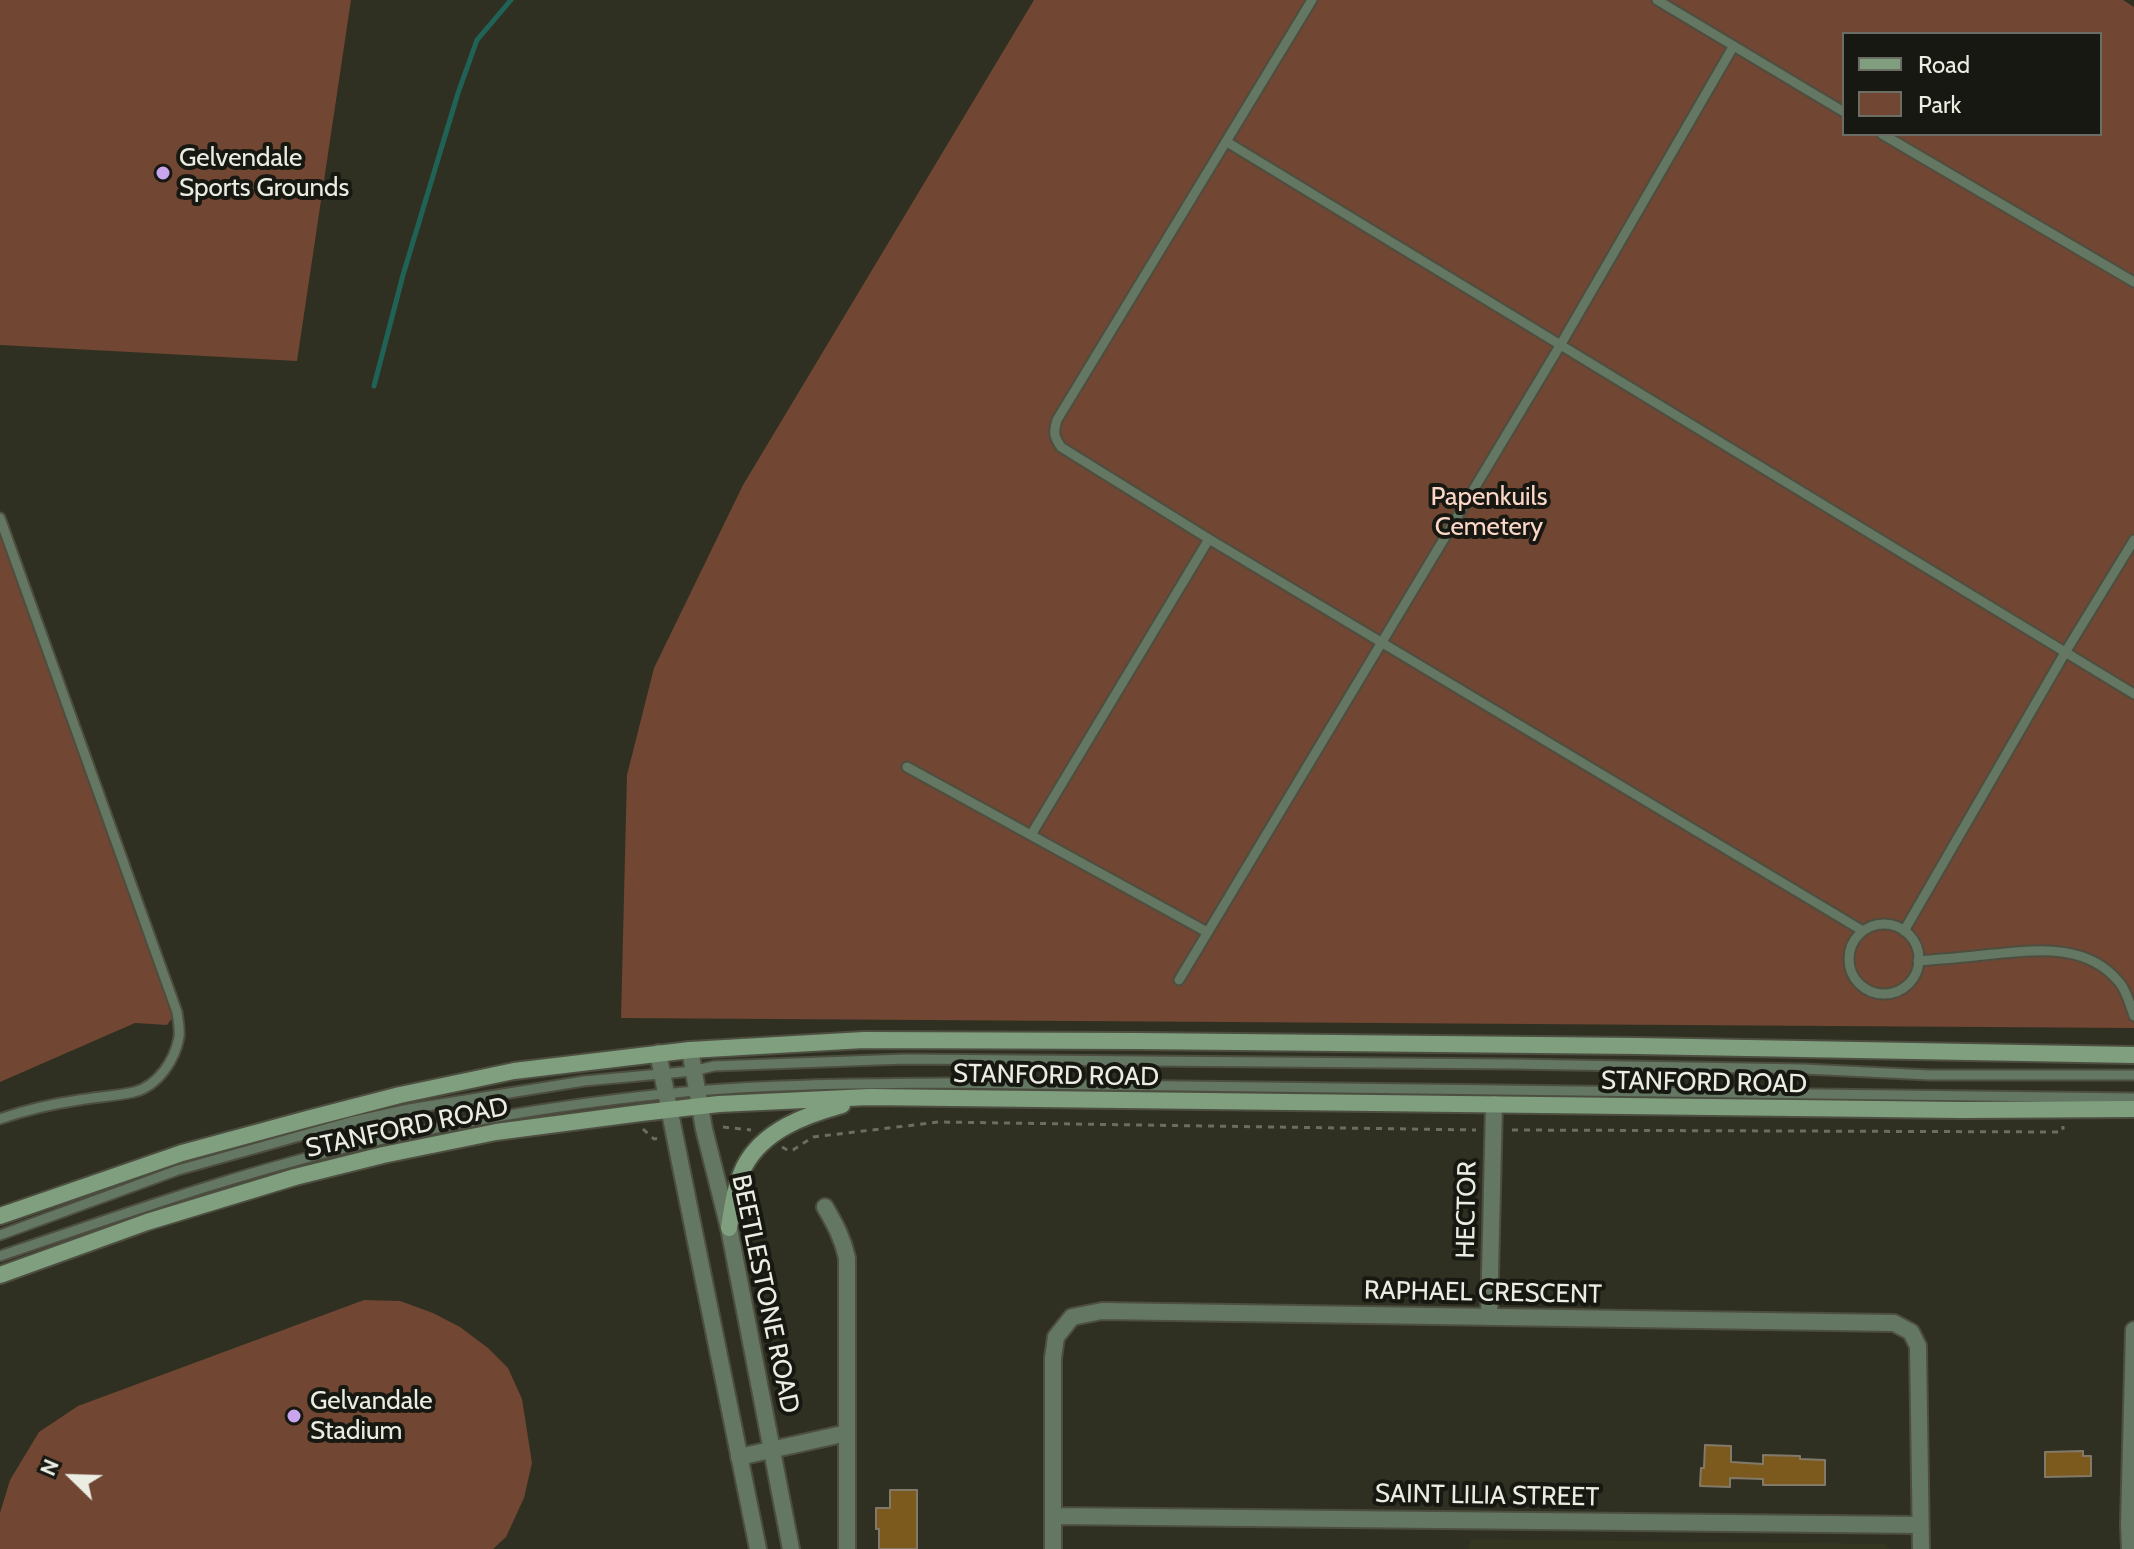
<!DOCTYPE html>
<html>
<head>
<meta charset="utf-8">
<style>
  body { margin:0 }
  #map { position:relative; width:2134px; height:1549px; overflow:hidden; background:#2f3021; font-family:Cabin,sans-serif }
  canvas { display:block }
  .legend { position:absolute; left:1842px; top:32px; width:260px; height:104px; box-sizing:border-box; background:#171811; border:2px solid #6c6d65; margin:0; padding:10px 14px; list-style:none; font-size:24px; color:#ebece2 }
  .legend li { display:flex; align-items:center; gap:16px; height:40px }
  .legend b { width:40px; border:2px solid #6c6d65 }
  .north { position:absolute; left:32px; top:1437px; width:80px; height:80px; -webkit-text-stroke:6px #171811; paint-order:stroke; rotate:293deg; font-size:22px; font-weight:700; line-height:32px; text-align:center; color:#ebece2 }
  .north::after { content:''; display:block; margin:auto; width:28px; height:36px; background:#ebece2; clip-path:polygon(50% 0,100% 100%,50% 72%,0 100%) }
</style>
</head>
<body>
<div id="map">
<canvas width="2134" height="1549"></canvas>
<ul class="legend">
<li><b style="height:10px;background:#7f9f7f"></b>Road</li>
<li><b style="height:22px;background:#714632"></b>Park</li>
</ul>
<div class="north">N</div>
</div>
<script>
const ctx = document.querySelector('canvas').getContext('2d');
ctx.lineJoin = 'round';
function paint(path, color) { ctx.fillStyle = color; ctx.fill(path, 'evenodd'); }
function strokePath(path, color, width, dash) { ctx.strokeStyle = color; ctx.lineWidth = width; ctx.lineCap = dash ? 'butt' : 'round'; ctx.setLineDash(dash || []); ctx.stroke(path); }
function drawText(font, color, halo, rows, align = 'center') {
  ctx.font = font + ' Cabin,sans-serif'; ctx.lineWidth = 8; ctx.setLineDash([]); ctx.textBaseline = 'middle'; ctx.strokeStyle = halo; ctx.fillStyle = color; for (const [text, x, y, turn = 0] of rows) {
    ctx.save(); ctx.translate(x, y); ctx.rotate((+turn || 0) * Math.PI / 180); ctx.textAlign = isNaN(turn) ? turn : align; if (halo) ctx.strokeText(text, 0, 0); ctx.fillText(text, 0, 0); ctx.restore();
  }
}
const built = new Path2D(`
  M1472,1539L1885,1544L1890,1549H1468Z`);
const green = new Path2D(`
  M0,0H351L297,361L0,345Z
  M1034,0H2123L2134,7V1028L621,1018L627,775L654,668L743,485ZM1844,34H2100V134H1844Z
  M0,518L177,1012L167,1025L135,1023L0,1082Z
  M364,1300L400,1301L433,1313L460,1327L488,1348L508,1368L522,1399L532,1463L524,1498L506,1537L493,1549H0V1513L10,1480L39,1432L78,1406Z`);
const stream = new Path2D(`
  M374,386L403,275L458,93L477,40L511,0`);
const building = new Path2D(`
  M1705,1445L1731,1446V1462L1763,1464V1455L1800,1456V1459L1825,1460V1485H1763V1479L1730,1478V1487L1700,1486L1701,1468H1704Z
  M2083,1451V1456H2091V1476L2045,1477V1452Z
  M890,1490H917V1549H879V1529H876V1508H890Z`);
const path = new Path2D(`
  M723,1127L751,1130
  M643,1129L654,1139L660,1138
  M1512,1130L2061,1132L2063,1130V1126
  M782,1147L789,1151L793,1150L813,1137L939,1122L1476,1130`);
const service = new Path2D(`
  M1312,0L1057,420C1053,432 1054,437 1061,447L1209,539L1863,931
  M1657,0L1844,112
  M1882,134L2134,282
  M1227,142L2134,694
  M0,518L177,1012C178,1020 180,1029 179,1037C175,1060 158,1086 134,1092C116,1096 97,1097 79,1100C52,1104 25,1110 0,1119
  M907,767L1207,932
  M1031,835L1209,539
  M1849 959a35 35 0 1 1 70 0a35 35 0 1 1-70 0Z
  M1904,931L2066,651L2134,540
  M1918,961C1943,959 1968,957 1993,954C2037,950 2087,943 2119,982C2127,991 2130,1005 2134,1016
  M1179,980L1561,344L1733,47
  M0,1235L178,1170L350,1122L409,1109L584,1081L693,1071L714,1066L905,1059L1512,1064L1804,1069L1930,1075H2134
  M0,1256C127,1213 252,1168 383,1139C486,1117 591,1100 695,1091C778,1084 861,1084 944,1083L2134,1098`);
const minor = new Path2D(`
  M825,1207C835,1224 843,1239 847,1258V1549
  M1489,1317L1494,1104
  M739,1457L847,1433
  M1053,1516L1920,1525
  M1053,1549V1358L1056,1337L1072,1317L1102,1311L1894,1323L1911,1332L1918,1346L1921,1549
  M2130,1549L2129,1524L2134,1330`);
const tertiary = new Path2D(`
  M690,1050L704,1129L729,1228L791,1549
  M658,1053L758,1549`);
const secondary = new Path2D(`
  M0,1216L182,1153L311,1118L400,1095L514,1071L690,1050L864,1040L1137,1041L1637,1046L2134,1055
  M729,1228C732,1208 735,1186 744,1167C763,1130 806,1115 842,1105
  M0,1275L147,1222L295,1177L383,1155L496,1132L641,1113L719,1104L869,1097L1962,1110L2134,1109`);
const markers = [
  [163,173,8,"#c8a5ee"],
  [294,1416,8,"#c8a5ee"]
];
const poiNames = [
  ["Gelvendale",179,158],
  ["Sports Grounds",179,188],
  ["Gelvandale",310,1401],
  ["Stadium",310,1431]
];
const parkNames = [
  ["Papenkuils",1489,497],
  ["Cemetery",1489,527]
];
const streetNames = [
  ["STANFORD ROAD",1056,1076,1],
  ["STANFORD ROAD",1704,1083,1],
  ["STANFORD ROAD",407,1128,-12],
  ["HECTOR",1467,1210,-89],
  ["RAPHAEL CRESCENT",1483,1293,1],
  ["BEETLESTONE ROAD",765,1294,78],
  ["SAINT LILIA STREET",1487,1496,1]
];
paint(built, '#353620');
paint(green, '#714632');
strokePath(stream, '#206356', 5);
paint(building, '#7c5a1d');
strokePath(building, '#837969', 2);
strokePath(service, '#4d4e40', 13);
strokePath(minor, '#4d4e40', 20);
strokePath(tertiary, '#4d4e40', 20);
strokePath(secondary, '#4d4e40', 20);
strokePath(path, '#6c6d60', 3, [6, 6]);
strokePath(service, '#637762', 9);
strokePath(minor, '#637762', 16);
strokePath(tertiary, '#637762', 16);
strokePath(secondary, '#7f9f7f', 16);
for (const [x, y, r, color] of markers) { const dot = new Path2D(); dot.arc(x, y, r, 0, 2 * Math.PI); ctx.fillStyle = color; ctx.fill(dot); strokePath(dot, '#171811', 3); }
drawText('26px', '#ebece2', '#171811', poiNames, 'left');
drawText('26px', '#fcd7c7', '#171811', parkNames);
drawText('26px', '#ebece2', '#171811', streetNames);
</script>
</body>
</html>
